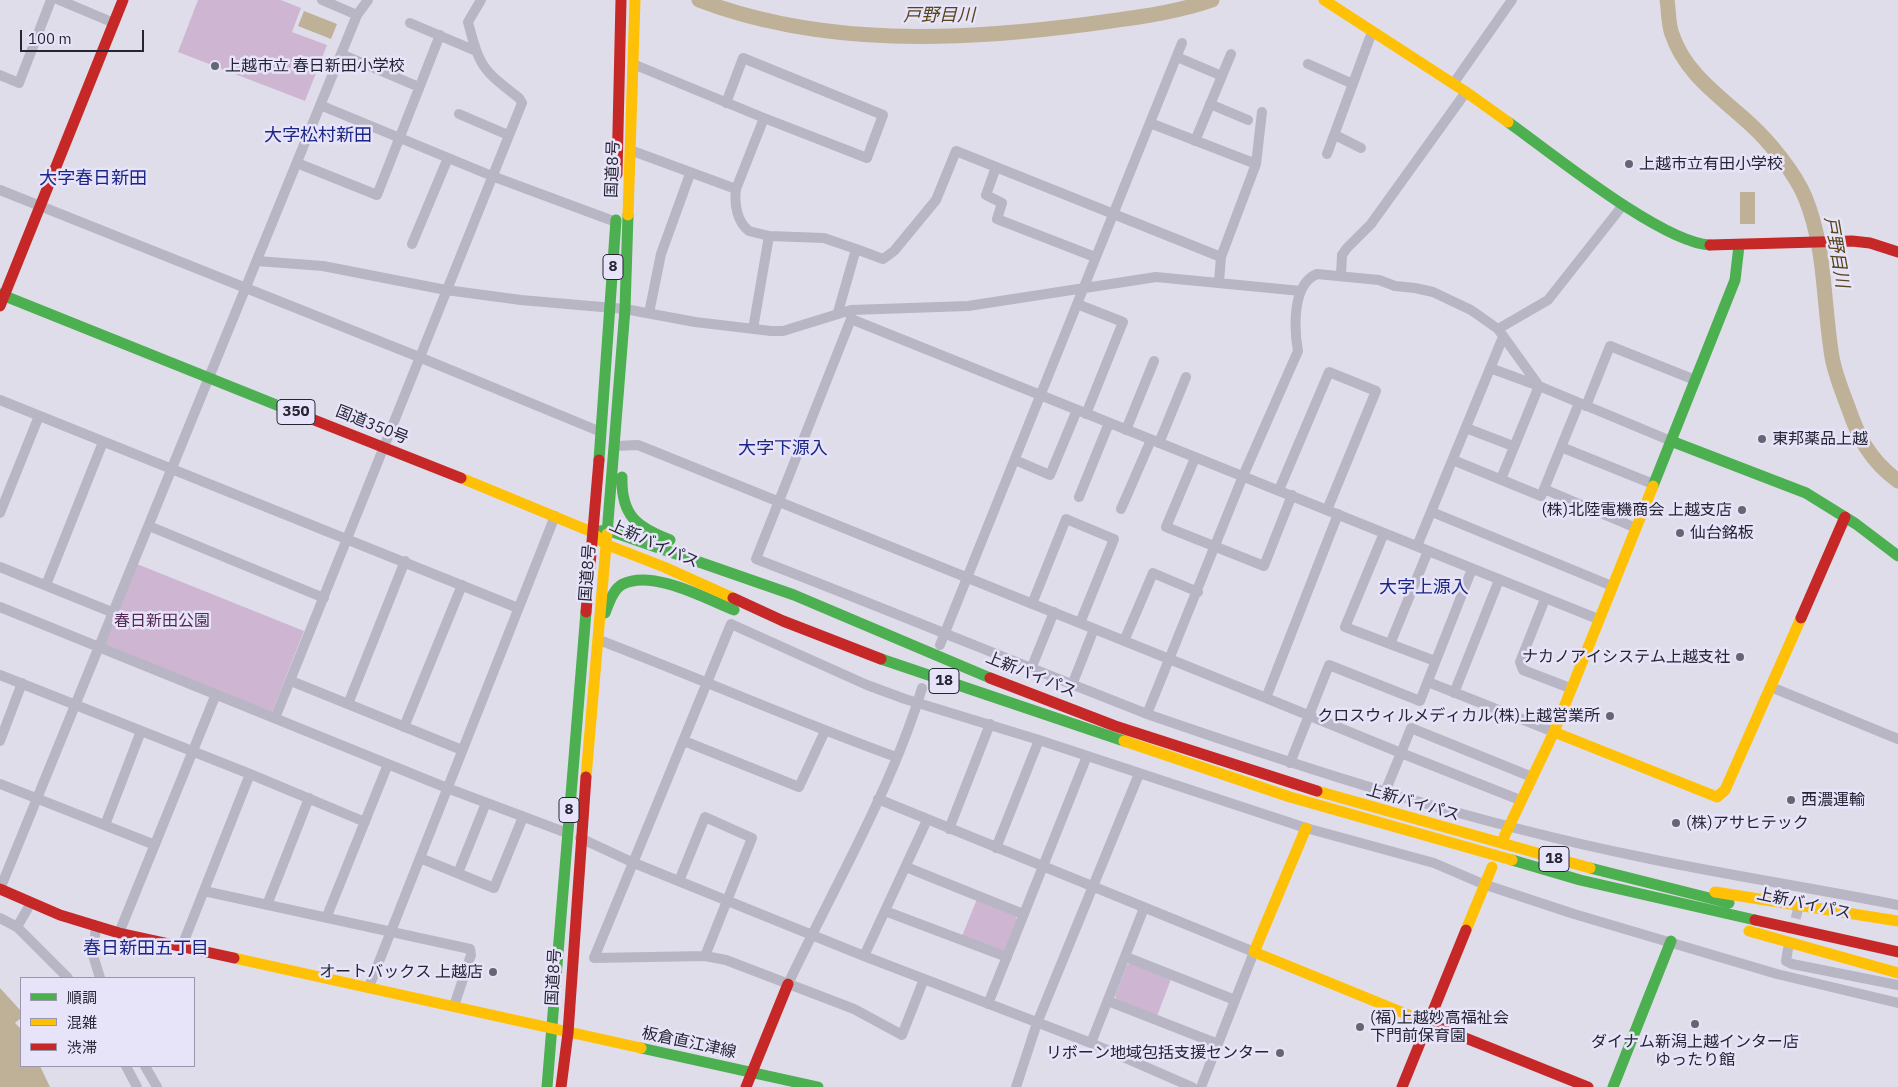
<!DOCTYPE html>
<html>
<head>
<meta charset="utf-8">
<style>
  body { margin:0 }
  #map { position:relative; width:1898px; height:1087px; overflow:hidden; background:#e0ddeb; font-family:"IBM Plex Sans","Noto Sans JP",sans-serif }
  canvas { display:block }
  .legend { position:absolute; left:20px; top:977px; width:175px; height:90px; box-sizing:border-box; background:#e7e3f9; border:1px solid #9997aa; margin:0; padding:6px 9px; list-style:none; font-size:15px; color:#252534 }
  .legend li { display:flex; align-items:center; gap:10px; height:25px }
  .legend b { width:25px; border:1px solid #9997aa }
  .scale { position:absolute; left:20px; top:30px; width:124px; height:22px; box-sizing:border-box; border:2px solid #252534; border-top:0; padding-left:6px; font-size:15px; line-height:18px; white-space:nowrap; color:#252534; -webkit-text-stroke:4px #e7e3f9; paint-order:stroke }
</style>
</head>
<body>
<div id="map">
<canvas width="1898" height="1087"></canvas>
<ul class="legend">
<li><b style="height:6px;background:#4caf50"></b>順調</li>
<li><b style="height:6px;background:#ffc107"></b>混雑</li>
<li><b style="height:6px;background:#c62828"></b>渋滞</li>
</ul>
<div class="scale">100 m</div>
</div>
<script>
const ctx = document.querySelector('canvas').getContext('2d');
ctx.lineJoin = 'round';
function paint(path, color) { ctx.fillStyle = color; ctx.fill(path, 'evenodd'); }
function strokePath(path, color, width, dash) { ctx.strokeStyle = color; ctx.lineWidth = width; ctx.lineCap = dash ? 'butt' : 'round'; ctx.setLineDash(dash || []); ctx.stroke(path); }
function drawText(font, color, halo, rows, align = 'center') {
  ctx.font = font + ' "IBM Plex Sans","Noto Sans JP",sans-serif'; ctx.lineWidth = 5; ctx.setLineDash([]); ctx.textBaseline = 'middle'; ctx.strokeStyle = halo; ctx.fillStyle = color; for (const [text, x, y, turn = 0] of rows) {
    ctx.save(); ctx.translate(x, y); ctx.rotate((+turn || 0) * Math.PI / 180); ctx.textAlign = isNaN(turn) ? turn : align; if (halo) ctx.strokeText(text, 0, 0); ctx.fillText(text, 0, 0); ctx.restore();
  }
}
const green = new Path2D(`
  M198,0H281L301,8L292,32L327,45L305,101L178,52Z
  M137,564L304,631L272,712L103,646Z
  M977,899L1015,915L1017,919L1005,951L962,936Z
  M1131,963L1171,979L1157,1016L1117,1000L1115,996L1127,965Z`);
const water = new Path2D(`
  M304,11L337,24L331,39L298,26Z
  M1740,192H1755V224H1740Z
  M0,988L21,1011V1018L15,1023L21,1029V1066H40L50,1087H0Z`);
const river = new Path2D(`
  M699,0C822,47 960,41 1089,24C1130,18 1172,14 1212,0
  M1667,0C1669,11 1668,24 1672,34C1685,74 1721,97 1750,124C1769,141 1795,173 1805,197C1826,248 1823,303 1832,357C1835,374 1842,391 1848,407C1859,439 1870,460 1898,481`);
const streetTunnel = new Path2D(`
  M1792,933L1800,901`);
const street = new Path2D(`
  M59,0L114,23
  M322,0L357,15
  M410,23L476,51
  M341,54L419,87
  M1177,57L1222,76
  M633,64L764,118L867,158L883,115L743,58L726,103
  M1308,64L1353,84
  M0,75L19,83L51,0
  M1453,84L1512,0
  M1210,104L1248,120
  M320,105L492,176L616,222
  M459,114L508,135
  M1150,123L1256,164
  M1335,135L1361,148
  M1195,141L1231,54
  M630,150L736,189L764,118
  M1327,154L1372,32
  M297,163L377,195L440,35
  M996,167L986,195L1002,203L997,219L1095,257
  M736,189C734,204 737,222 749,231L769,236L824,238L856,249
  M0,190L419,357L601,432
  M412,244L448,158
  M1221,257L1256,164L1262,112
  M257,261L323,266L446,290L521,300L625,309L695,322L771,331H783L851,310L968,306L1156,277L1301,291
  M1341,275L1342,255L1347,248L1371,224L1466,92
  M1077,304L1123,322L1086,414
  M838,312L856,249L883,259L894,251L936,200L956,151L1221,257L1219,282
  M649,313L661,254L690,174
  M851,313V319L756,559C887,609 1016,663 1147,714
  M851,319L1598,619
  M753,329L769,236
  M1498,329L1548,300L1623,205
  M1490,368L1539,386L1501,479
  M0,400L518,608
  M1586,406L1610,346L1695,380
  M1466,428L1513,446
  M1126,430L1154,361
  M1671,441L1539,386L1498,329L1471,310L1433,292L1415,288L1395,286L1379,280L1317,274C1292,284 1294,328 1298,351L1243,476L1147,714C1309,770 1473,823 1641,857C1726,875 1813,888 1898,905
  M1159,443L1186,377
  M615,446L638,445L1266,698L1338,514
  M1561,447L1653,484
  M1195,458L1166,527L1264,566L1292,495
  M1015,460L1050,475L1077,410
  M1453,460L1541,496L1544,489L1636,528
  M1544,489L1579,403
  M1279,490L1329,372L1376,391L1327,510
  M1079,497L1109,423
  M1121,509L1151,440
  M1432,512L1612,586
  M0,513L39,416
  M149,526L324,598
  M1384,533L1345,627L1435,661
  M1417,546L1503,337
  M0,567L114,613
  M46,585L103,442
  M1545,599L1520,662L1523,670L1570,688
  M1032,604L1066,519L1114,539L1080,623
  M0,607L447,788L567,833
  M599,640C699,678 796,721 896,757
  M1124,641L1153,573L1198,592
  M1390,644L1428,551
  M940,645L1182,43
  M1031,669L1054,612
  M0,675L250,774L365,822
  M291,681L462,750
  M1428,682L1554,732
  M1072,685L1094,629
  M1771,687L1898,739
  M1454,693L1499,580
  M1266,698L1401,753L1385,792
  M348,704L405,561
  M275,718L522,103L519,98C482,69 480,68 468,22L481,0
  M404,727L462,585
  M0,741L22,683
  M684,741L799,787L825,731
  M1290,763L1329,665L1420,701L1472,569
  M0,784L155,845
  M878,799L1254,952L1201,1087
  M1520,800L1401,753L1411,728L1532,777
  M105,825L141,731
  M949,829L990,724
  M580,838L634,863L864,956L1091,1043L1192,1087
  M996,848L1039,740
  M420,858L494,888L523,817
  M906,867L1023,914
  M458,873L486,803
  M679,881L705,817L752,838L705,956
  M0,889L357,15L368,0
  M204,891L470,949L471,955L454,1006
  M267,905L309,798
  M885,911L1007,957
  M327,916L388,764
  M0,918L17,927L68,978
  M96,926L93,955L100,978
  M17,927L31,903
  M119,933L216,694
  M182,946L250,774
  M1788,949L1786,961L1792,964L1898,985
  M864,956L927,820
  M1126,957L1235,1000
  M924,979L902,1035L854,1009L726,960L705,956L594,958L731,624L867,685L905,699L1039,740L1306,828L1434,863L1483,884L1574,914L1777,974L1898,1003
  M788,984C833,889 892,788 922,688
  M369,987L555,516
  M1108,1001L1218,1044
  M988,1004L1087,756
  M1091,1043L1144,908
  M126,1066L137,1087
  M145,1066L157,1087
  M1016,1087L1037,1023L1139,774`);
const fast = new Path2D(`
  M1508,122C1550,152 1662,243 1710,245
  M0,294L299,414
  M1671,441L1806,493L1856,524L1898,556
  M599,460L616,220
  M622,477C621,515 636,527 670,540
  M1653,486L1735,280L1739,246
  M592,532L607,530L794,595L990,678
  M607,534L625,309L628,215
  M605,613C609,603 613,589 623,584C652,569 707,599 734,610
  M881,659L1124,741
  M1512,860L1580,880L1755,920
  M1590,868L1729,903
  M641,1048L818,1087
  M547,1087L586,612
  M1613,1087L1671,941`);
const slow = new Path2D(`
  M1324,0L1466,92L1508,122
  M628,215L635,0
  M461,478L592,532L605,544L664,567L733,598
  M1554,732L1717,797L1725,790L1801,618
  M1124,741L1290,797L1512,860
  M586,777L607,534
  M1317,791L1590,868
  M1306,828L1254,952L1438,1027
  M1504,837L1554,732L1653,486
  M1715,892L1898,921
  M1466,930L1492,867
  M1749,931L1898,973
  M234,958L641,1048`);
const jam = new Path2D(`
  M617,174L621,0
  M1710,245L1852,241L1870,243L1898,252
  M0,306L123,0
  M299,414L461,478
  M733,598L783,621L881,659
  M586,612L599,460
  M1801,618L1845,517
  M990,678L1115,726L1317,791
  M0,889L60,915L119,933L234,958
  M1755,920L1898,952
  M1438,1027L1588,1087
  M561,1087L568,1033L586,777
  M746,1087L788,984
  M1402,1087L1466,930`);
const markers = [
  [215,66,5,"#666574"],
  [1629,164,5,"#666574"],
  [1762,439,5,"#666574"],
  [1742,510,5,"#666574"],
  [1680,533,5,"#666574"],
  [1740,657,5,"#666574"],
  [1610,716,5,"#666574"],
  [1791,800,5,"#666574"],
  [1676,823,5,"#666574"],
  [493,972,5,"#666574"],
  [1695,1024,5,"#666574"],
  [1360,1027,5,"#666574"],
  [1280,1053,5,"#666574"]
];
const shields = [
  [613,267,20],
  [296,412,38],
  [944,681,30],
  [569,810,20],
  [1554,859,30]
];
const shieldNames = [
  ["8",613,267],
  ["350",296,412],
  ["18",944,681],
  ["8",569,810],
  ["18",1554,859]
];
const poiNames = [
  ["上越市立 春日新田小学校",225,66],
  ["上越市立有田小学校",1639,164],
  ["東邦薬品上越",1772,439],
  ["(株)北陸電機商会 上越支店",1732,510,"right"],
  ["仙台銘板",1690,533],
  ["ナカノアイシステム上越支社",1730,657,"right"],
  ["クロスウィルメディカル(株)上越営業所",1600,716,"right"],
  ["西濃運輸",1801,800],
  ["(株)アサヒテック",1686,823],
  ["オートバックス 上越店",483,972,"right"],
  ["(福)上越妙高福祉会",1370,1018],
  ["下門前保育園",1370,1036],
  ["ダイナム新潟上越インター店",1695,1042,"center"],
  ["ゆったり館",1695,1060,"center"],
  ["リボーン地域包括支援センター",1270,1053,"right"]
];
const streetNames = [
  ["国道8号",613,169,-88],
  ["国道350号",372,425,22],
  ["上新バイパス",654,544,24],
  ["国道8号",588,573,-86],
  ["上新バイパス",1031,675,22],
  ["上新バイパス",1413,803,16],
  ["上新バイパス",1804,904,12],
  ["国道8号",554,977,-87],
  ["板倉直江津線",689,1043,12]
];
const parkNames = [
  ["春日新田公園",162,621]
];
const waterNames = [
  ["戸野目川",939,16],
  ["戸野目川",1836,252,80]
];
const neighbourhoodNames = [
  ["大字松村新田",318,136],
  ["大字春日新田",93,179],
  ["大字下源入",783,449],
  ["大字上源入",1424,588],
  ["春日新田五丁目",146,949]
];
paint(green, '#ceb6d3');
paint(water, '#beb198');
strokePath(river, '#beb198', 15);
strokePath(streetTunnel, '#bbb8c6', 10, [10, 5]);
strokePath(street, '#b8b6c4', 10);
strokePath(fast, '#4caf50', 11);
strokePath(slow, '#ffc107', 11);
strokePath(jam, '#c62828', 11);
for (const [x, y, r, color] of markers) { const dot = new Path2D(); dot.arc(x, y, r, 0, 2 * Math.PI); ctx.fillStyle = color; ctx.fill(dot); strokePath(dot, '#e7e3f9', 2); }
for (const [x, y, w] of shields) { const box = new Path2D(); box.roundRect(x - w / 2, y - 12.5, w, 25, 4); ctx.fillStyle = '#e7e3f9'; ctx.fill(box); strokePath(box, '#252534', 1); }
drawText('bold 15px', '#252534', null, shieldNames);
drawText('16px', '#252534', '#e7e3f9', poiNames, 'left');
drawText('16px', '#252534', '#e7e3f9', streetNames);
drawText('16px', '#532852', '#e7e3f9', parkNames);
drawText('italic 18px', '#56461a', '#e7e3f9', waterNames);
drawText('18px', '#1c2685', '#e7e3f9', neighbourhoodNames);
</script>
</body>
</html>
